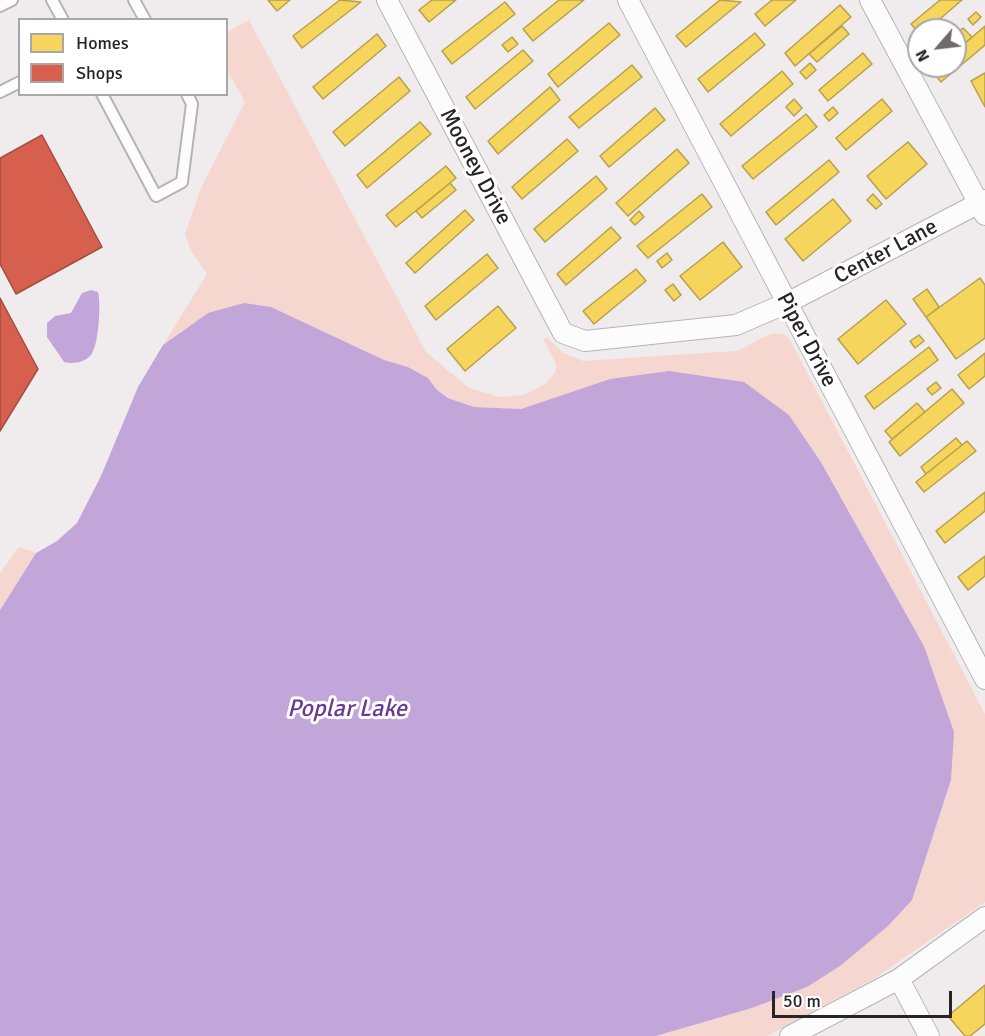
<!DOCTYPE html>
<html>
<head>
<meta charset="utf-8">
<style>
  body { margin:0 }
  #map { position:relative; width:985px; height:1036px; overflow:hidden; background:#f0ebed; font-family:Signika,sans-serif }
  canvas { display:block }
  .legend { position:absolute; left:18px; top:18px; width:210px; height:78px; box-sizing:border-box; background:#fff; border:2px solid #a9a7a8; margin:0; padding:8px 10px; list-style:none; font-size:18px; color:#282425 }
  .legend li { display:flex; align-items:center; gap:12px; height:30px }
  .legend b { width:30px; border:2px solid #a9a7a8 }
  .north { position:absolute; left:907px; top:18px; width:60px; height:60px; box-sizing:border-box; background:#fff; border:2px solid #a9a7a8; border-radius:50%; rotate:242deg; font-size:16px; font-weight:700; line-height:24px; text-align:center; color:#282425 }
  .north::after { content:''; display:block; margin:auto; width:21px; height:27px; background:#6e6a6b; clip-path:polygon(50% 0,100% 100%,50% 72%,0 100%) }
  .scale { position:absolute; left:772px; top:991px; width:180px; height:27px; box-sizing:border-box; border:3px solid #282425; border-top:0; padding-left:8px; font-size:18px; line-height:21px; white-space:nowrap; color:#282425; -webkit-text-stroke:4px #fff; paint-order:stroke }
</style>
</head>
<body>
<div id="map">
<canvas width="985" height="1036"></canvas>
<ul class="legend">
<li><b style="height:16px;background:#f6d55c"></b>Homes</li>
<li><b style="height:16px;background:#d6604d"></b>Shops</li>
</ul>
<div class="north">N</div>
<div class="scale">50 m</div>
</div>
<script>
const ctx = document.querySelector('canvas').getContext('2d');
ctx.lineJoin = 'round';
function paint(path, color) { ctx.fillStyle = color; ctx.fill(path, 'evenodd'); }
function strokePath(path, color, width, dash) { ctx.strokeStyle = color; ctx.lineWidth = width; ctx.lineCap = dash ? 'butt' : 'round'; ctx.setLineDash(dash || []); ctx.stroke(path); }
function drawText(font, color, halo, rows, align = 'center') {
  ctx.font = font + ' Signika,sans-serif'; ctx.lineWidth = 6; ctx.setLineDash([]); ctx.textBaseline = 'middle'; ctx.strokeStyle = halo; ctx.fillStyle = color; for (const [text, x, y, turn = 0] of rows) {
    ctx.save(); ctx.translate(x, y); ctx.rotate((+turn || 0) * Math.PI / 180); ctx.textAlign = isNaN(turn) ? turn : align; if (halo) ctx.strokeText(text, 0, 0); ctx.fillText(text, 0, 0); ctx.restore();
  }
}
const green = new Path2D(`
  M249,20L426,352L469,388L500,397L524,395L545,384L555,373L556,364L543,339L547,337L563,353L583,361L735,351C753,347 772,324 789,338L985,714V902L875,978L767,1036H656L752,1008L807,987L912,899L951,780L924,646L821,461L789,415L610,379L521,409L474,407L449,398L437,390L428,378L408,367L208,313L163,345L207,274L191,251L185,234L201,188L245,102L227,70V32Z
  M19,547L36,553L0,610V573Z`);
const water = new Path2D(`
  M91,290L98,292C101,304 99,344 91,355C84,363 73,364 64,362L47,337V323L55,316L71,313L82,293Z
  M244,303L271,307L384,360L408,367L428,378L437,390L448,398L474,407L521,409L610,379L669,371L744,382L789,415L821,462L924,646L954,732L951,780L912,900L888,926L840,966L807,987L752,1008L656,1036H0V610L36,553L57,541L77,523L101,476L138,387L163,345L208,313Z`);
const homes = new Path2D(`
  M268,0H290L277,11Z
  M340,0L361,2L302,48L293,36Z
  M432,0H456L429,22L419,10Z
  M559,0H584L533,41L523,29Z
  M720,0L741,2L686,47L676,36Z
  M772,0H796L765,26L755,14Z
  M940,0H962L927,30H919V33L911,24Z
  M505,2L515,14L452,64L442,51Z
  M840,5L851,17L795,66L785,53Z
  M976,12L981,17L973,25L968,19Z
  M609,23L620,35L558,87L548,74Z
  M842,26L849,34L817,62L809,54Z
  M985,26V45L941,82L932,71L938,66H955V52Z
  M963,28L972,37L955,52V35Z
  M755,33L765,45L708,92L698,79Z
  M377,34L386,46L323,99L313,87Z
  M512,37L518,44L508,52L502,45Z
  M523,50L533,61L475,109L466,97Z
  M863,53L872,64L828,101L819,90Z
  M810,63L816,70L806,79L800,72Z
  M632,65L642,77L579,128L569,117Z
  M782,71L793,84L731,136L720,124Z
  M985,73V107L971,81Z
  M399,77L410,91L345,146L333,132Z
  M550,87L560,100L498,154L488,141Z
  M794,99L802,108L794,116L786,107Z
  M882,99L892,111L846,150L836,138Z
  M833,107L838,113L829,121L824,115Z
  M655,108L665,120L609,167L600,156Z
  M806,114L817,127L753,179L742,166Z
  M420,122L431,134L367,188L357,175Z
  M567,139L578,151L522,199L512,187Z
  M908,142L927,164L886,199L867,176Z
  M677,149L689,163L628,216L616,203Z
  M829,160L839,172L776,225L766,212Z
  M446,166L456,178L396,227L386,215Z
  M596,176L607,189L545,242L534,229Z
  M450,183L456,190L422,218L416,211Z
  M702,194L712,207L648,258L637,246Z
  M873,194L882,204L876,209L867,200Z
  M833,199L851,221L803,261L785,239Z
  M465,210L474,220L415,273L406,263Z
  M639,211L644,217L635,225L630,220Z
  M611,227L621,238L566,285L557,274Z
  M723,242L742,267L700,300L680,276Z
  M667,253L672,260L662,268L657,261Z
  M487,254L498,268L436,320L425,306Z
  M636,269L646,281L594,324L583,311Z
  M980,278L985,285V338L956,359L926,317Z
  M673,284L681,295L674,301L665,290Z
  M927,289L939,307L926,317L913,299Z
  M886,300L906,324L858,364L838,339Z
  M498,306L516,328L465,371L447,349Z
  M919,335L924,341L915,348L910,341Z
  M929,347L938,360L874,409L865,396Z
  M985,353V376L969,389L958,375Z
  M936,382L941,388L932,395L927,389Z
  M952,389L964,403L900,456L889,442Z
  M917,403L925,412L892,439L885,431Z
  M956,438L962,445L926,474L921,467Z
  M967,441L976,451L924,492L916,482Z
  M985,492V511L945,543L936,531Z
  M985,556V576L968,590L958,577Z
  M985,985V1024L970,1036H965L948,1016Z`);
const shops = new Path2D(`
  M42,135L102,247L16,294L0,264V158Z
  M0,298L38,369L0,431Z`);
const service = new Path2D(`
  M52,0L63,20
  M134,0L145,20
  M0,6L12,0
  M0,92L20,82
  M102,94L156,196L182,182L192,104L187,94`);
const minor = new Path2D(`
  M387,0L563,333L585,341L736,325L787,303L985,200
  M628,0L985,679
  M870,0L985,215
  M899,979L929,1036
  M790,1036L899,979L985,917`);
const streetNames = [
  ["Mooney Drive",475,167,62],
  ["Center Lane",886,252,-28],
  ["Piper Drive",806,340,62]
];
const waterNames = [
  ["Poplar Lake",347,710]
];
paint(green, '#f6d7d0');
paint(water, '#c2a6d9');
paint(homes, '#f6d55c');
strokePath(homes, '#b8a04c', 1.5);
paint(shops, '#d6604d');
strokePath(shops, '#a24e41', 1.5);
strokePath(service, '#b7b3b5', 14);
strokePath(minor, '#b7b3b5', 22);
strokePath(service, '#fdfcfc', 10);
strokePath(minor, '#fdfcfc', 20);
drawText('22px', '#282425', '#fff', streetNames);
drawText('italic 24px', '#6b3a90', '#fff', waterNames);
</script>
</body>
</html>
